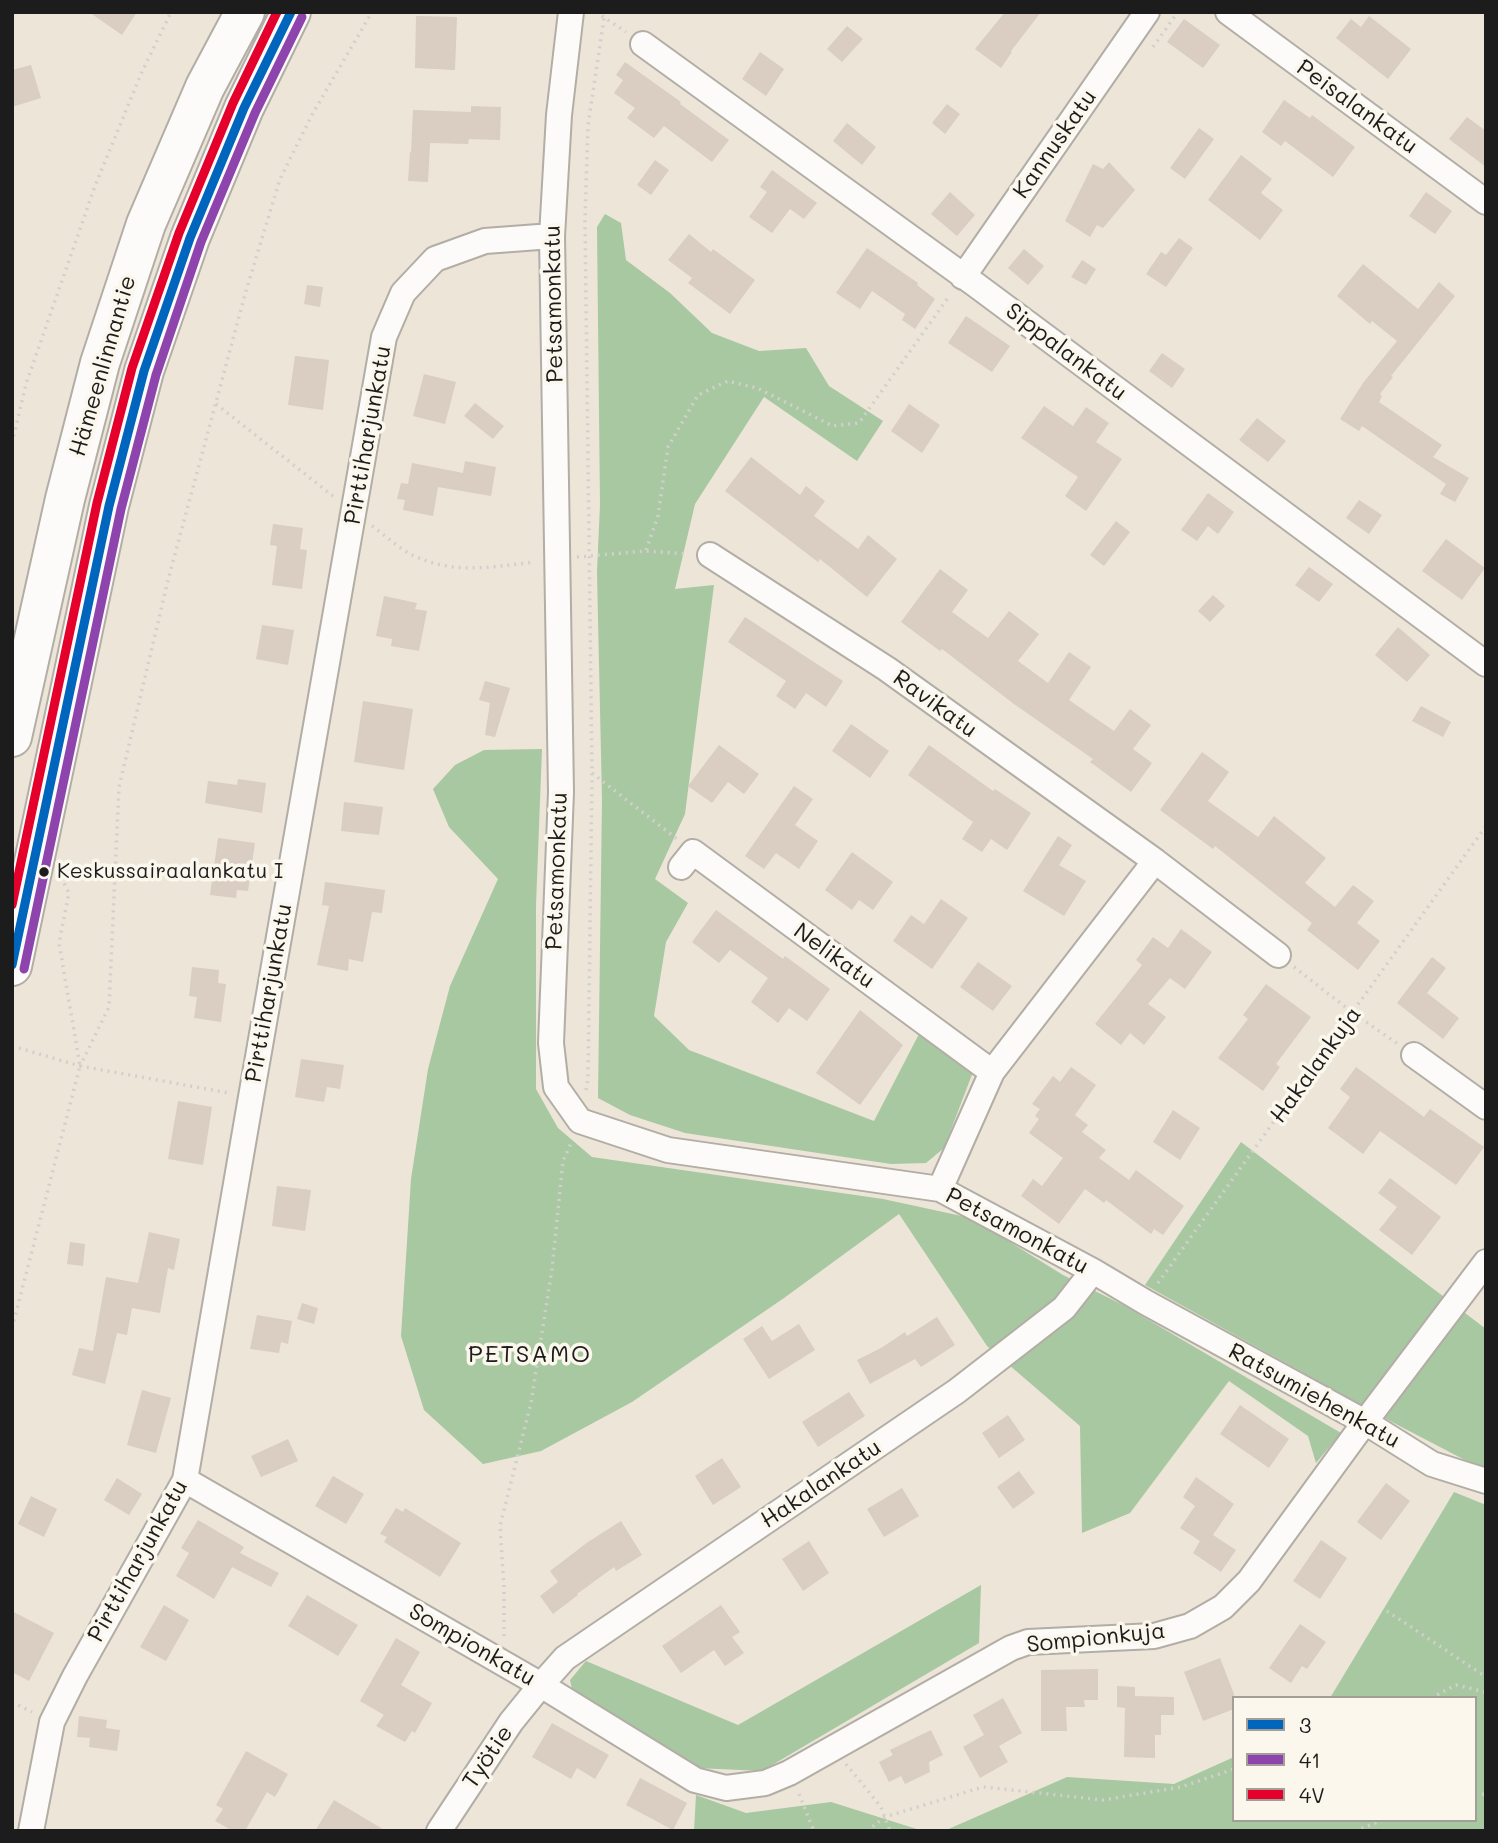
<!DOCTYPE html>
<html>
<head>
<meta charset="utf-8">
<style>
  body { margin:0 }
  #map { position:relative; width:1498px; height:1843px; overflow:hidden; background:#ede5d8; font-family:Mali,sans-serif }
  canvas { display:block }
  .frame { position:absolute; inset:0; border:14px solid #1c1c1c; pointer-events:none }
  .legend { position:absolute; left:1232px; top:1696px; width:245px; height:126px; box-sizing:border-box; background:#fbf7ec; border:2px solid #a29f99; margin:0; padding:9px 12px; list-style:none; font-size:21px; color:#1c1c1c }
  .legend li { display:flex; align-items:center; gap:14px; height:35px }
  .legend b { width:35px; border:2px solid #a29f99 }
</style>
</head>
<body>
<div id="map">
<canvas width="1498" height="1843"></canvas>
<div class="frame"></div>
<ul class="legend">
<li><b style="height:9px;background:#0065bd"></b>3</li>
<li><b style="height:9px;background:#8e44ad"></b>41</li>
<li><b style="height:9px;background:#e4002b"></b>4V</li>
</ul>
</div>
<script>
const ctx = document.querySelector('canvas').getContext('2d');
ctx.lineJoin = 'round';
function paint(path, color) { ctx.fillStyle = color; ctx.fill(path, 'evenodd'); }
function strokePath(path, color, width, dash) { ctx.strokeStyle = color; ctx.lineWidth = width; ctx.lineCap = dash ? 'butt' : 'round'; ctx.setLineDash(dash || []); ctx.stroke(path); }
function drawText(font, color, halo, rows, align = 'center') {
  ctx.font = font + ' Mali,sans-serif'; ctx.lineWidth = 7; ctx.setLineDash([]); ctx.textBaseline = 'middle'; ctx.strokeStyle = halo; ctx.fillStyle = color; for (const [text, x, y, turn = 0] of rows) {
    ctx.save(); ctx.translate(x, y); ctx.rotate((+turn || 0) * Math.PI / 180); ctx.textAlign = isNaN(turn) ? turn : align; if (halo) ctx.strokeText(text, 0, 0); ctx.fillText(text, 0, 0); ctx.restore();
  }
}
const forest = new Path2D(`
  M605,214L621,223L626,260L670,293L712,333L759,351L806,348L829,386L883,421L857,461L764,397L695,504L675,589L714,585L685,814L655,879L688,903L666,942L654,1016L689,1050L874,1121L919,1034L973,1072L944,1148L926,1163L891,1164L685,1133L630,1115L598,1098L602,800L597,572L600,505L597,227Z
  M542,749L536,905V1089L558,1128L592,1157L883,1199L971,1218L1063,1275L1123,1305L1341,1433L1316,1463L1308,1436L1229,1381L1130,1513L1082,1533L1080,1426L987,1346L899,1214L784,1298L632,1402L541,1451L483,1464L424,1410L401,1336L411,1179L428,1069L450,986L498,879L449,827L433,789L455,765L484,750Z
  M1241,1142L1486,1329V1471L1392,1422L1145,1285Z
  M1454,1492L1486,1505V1831H944L1067,1777L1174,1784L1234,1757V1820H1475V1698H1330Z
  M981,1585L979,1643L762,1771L697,1768L573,1693L570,1680L586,1661L738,1725Z
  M696,1795L746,1813L831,1802L923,1831H694Z`);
const building = new Path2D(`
  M89,12H137L122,35Z
  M1005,12H1041L1011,51L1012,52L1001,68L975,49Z
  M416,16L457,17L455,70L415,68Z
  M1369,16L1411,49L1388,79L1336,38L1351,19L1361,27Z
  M1184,19L1220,45L1203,68L1167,42Z
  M847,26L863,39L842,62L827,49Z
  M760,52L784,69L766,96L742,79Z
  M625,62L681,102L680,104L729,140L712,162L664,126L654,138L627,118L635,108L614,93L623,80L616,75Z
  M31,65L41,98L12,107V70Z
  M1284,100L1310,118L1312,115L1355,147L1333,177L1285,141L1281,146L1262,132Z
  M947,104L960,114L945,134L932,123Z
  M471,106L501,107L500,140L469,139L468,144L430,143L428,182L408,181L410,152H411L413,110L471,112Z
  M1467,117L1486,131V167L1449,139Z
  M847,123L876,147L862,165L833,141Z
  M1199,128L1214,139L1185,179L1170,168Z
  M1241,155L1272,179L1261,193L1283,210L1260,240L1208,200Z
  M655,160L669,170L651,195L637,185Z
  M1109,162L1135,190L1103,228L1097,225L1090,237L1065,221L1093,164L1103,169Z
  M772,170L817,203L804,219L790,209L772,233L749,217L767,192L760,187Z
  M950,192L975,215L957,236L931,214Z
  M1426,192L1452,211L1435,234L1409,216Z
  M689,234L711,252L713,249L755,280L730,314L688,283L692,278L668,260Z
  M1179,238L1193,248L1166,287L1146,274L1161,252L1166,255Z
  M867,248L918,283L917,285L935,299L915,329L902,320L905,314L872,291L860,309L836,293Z
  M1024,249L1044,266L1028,285L1008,268Z
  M1082,260L1096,269L1086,285L1071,277Z
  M1363,264L1418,309L1439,282L1455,296L1391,376L1393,377L1380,394L1382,396L1379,402L1442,445L1433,457L1469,478L1455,502L1440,494L1446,484L1362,426L1359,431L1340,419L1363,383L1397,341L1372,321L1370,324L1337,296Z
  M307,285L323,287L320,307L304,304Z
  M966,316L1010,346L992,372L948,343Z
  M1162,353L1185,369L1172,388L1149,371Z
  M295,356L329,360L323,410L288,405Z
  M424,374L456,382L445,424L413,416Z
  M475,403L504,426L493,439L464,416Z
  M909,404L940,425L922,453L891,431Z
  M1044,406L1073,426L1086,407L1109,423L1096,442L1122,459L1086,511L1065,496L1078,477L1021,438Z
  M1257,418L1286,441L1268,462L1239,440Z
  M751,457L800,495L806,486L825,501L814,516L858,549L868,535L897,559L867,597L820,559L818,562L725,491Z
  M465,461L496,467L491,496L438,487L433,516L403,510L405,500L397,499L401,483L408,484L412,463L463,473Z
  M1208,493L1234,512L1218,534L1208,526L1197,541L1181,530Z
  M1359,500L1382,515L1369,534L1346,518Z
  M1116,521L1130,532L1104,566L1090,555Z
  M273,524L303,528L300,549L307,550L302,589L272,585L277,546L270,545Z
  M1446,539L1485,568L1462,600L1422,571Z
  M1309,567L1333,584L1319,602L1295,585Z
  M940,569L968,590L952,612L988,638L1009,611L1039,634L1018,661L1048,683L1069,652L1091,667L1069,700L1114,731L1130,709L1151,725L1133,749L1152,763L1131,792L1090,762L1093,759L1014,704L942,649L940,651L901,622Z
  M1213,595L1225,606L1210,622L1198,611Z
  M384,596L417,603L415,609L427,611L419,651L391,646L392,639L376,636Z
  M745,617L843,681L826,707L806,693L795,709L776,696L786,681L728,642Z
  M262,625L294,630L288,665L256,659Z
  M1398,627L1430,655L1407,682L1375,655Z
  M485,681L510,688L495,737L485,735L490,703L479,700Z
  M363,701L413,709L404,770L354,762Z
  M1421,706L1451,722L1443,737L1412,721Z
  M851,724L889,751L870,778L832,751Z
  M719,745L759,774L744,794L728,782L712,803L688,786Z
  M929,745L993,791L995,789L1031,813L1007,850L991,839L982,852L962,839L973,822L908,775Z
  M1202,752L1229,772L1208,801L1258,837L1274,816L1326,858L1305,883L1335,907L1353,885L1374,901L1357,923L1380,941L1358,970L1307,930L1312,923L1215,846L1213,849L1160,810Z
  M238,779L266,783L262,813L205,803L208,781L237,785Z
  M794,786L813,799L795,825L818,841L799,869L776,853L764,869L745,856Z
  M344,802L383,807L379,835L341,831Z
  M1058,836L1072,845L1059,865L1086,881L1064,916L1023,891Z
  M218,838L255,843L248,891L237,890L236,898L210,895Z
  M852,852L893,882L873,910L859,900L852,910L825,890Z
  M325,882L385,890L382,913L372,912L363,962L349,959L348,971L317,965L329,906L322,905Z
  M941,899L968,918L932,969L893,941L911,915L924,924Z
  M716,910L783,959L785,956L830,989L807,1021L789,1008L778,1023L751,1002L768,978L730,950L719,963L692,942Z
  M1181,929L1212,952L1185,989L1170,978L1148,1004L1166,1017L1144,1045L1130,1033L1121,1045L1095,1024L1142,965L1136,960L1153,937L1168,948Z
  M1432,957L1446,968L1427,993L1459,1018L1443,1039L1397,1003Z
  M978,962L1012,986L993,1011L960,987Z
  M192,967L219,970L218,983L226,984L221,1022L194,1018L197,997L189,996Z
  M1266,984L1311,1017L1276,1064L1280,1067L1263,1091L1218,1058L1248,1019L1243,1015Z
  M860,1010L903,1045L860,1105L816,1073Z
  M301,1059L344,1065L340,1089L327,1087L324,1102L295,1097Z
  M1071,1067L1096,1085L1075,1115L1088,1125L1082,1132L1106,1150L1099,1158L1129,1180L1136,1170L1184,1206L1163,1235L1154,1229L1151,1234L1106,1200L1104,1203L1085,1189L1059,1224L1021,1196L1033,1179L1042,1186L1063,1158L1029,1133L1039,1119L1035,1116L1040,1109L1032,1104L1053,1076L1060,1082Z
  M1356,1067L1424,1117L1430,1109L1484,1147L1456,1185L1380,1131L1363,1154L1328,1128L1350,1097L1340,1089Z
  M178,1101L212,1107L203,1165L168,1159Z
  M1173,1110L1200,1128L1180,1160L1153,1142Z
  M1390,1178L1441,1217L1412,1255L1379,1230L1397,1207L1378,1193Z
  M277,1186L311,1190L305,1231L272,1226Z
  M149,1232L180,1239L174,1270L168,1268L160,1313L132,1308L127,1335L117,1333L105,1384L72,1375L79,1348L93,1351L106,1277L138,1283Z
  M70,1242L85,1244L83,1266L67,1264Z
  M302,1303L318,1308L314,1324L297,1319Z
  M257,1315L292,1321L288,1344L281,1342L279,1353L250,1349Z
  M937,1317L955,1345L921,1367L915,1359L870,1384L857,1360L881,1348L905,1332L907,1336Z
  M799,1324L815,1350L769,1379L743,1339L762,1326L772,1341Z
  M142,1390L171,1398L156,1453L127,1445Z
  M849,1392L865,1416L818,1447L802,1422Z
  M1240,1405L1289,1439L1269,1468L1220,1434Z
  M1008,1415L1025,1440L999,1458L982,1433Z
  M288,1439L298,1461L261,1477L251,1456Z
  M722,1458L741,1487L713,1505L695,1476Z
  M1019,1471L1035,1493L1013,1509L997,1487Z
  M333,1476L364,1494L346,1524L315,1506Z
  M1196,1477L1234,1504L1213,1535L1236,1550L1221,1572L1193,1553L1200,1541L1180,1528L1195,1506L1183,1497Z
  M117,1478L142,1494L129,1515L104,1500Z
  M1386,1483L1410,1501L1381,1540L1357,1522Z
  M902,1488L919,1516L884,1537L867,1509Z
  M31,1496L57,1509L44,1537L18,1524Z
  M396,1508L403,1512L405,1508L461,1543L440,1577L384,1542L387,1537L380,1534Z
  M198,1520L244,1547L240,1553L279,1573L271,1587L232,1567L214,1599L176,1576L189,1553L181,1548Z
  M621,1521L642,1555L616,1571L614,1567L577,1594L578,1595L553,1614L540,1596L558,1582L550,1571L588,1542Z
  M1321,1540L1347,1558L1320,1599L1293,1581Z
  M809,1541L829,1573L803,1591L782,1559Z
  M307,1595L358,1625L338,1656L288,1626Z
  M164,1605L189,1620L166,1661L140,1647Z
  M721,1605L740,1632L732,1637L744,1653L725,1666L714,1650L681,1673L662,1646Z
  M12,1611L54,1633L29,1681L12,1672Z
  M1300,1624L1326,1642L1307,1669L1302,1666L1291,1683L1269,1668Z
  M396,1638L420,1652L401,1685L432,1703L415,1733L412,1731L405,1742L376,1726L384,1715L360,1701Z
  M1220,1658L1234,1694V1709L1203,1721L1184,1672Z
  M1098,1669V1700H1084L1085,1707H1066L1067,1731H1041V1670Z
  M1117,1686L1135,1687V1696L1174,1697V1715H1161V1735H1155V1758L1124,1757L1125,1708L1117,1707Z
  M1003,1698L1022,1733L999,1746L1008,1762L980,1778L963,1747L984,1735L973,1715Z
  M79,1716L107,1720L106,1728L120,1730L117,1751L89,1747L90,1738L77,1737Z
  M552,1723L609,1755L595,1779L577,1768L571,1779L532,1757Z
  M931,1730L943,1755L929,1762L930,1772L905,1784L901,1776L889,1782L879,1762L893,1755L890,1750Z
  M246,1751L288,1774L275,1797L267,1792L245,1831H233L215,1821L223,1809L216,1805Z
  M640,1778L687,1803L673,1830L626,1805Z
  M334,1800L386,1831H315Z`);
const path = new Path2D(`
  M596,12L626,32
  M1153,47L1178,12
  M216,404L333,496
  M12,443L26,384L95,186L141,74L171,12
  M372,526C385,535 398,548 412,555C454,575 490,567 535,562
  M646,550L658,516L668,447L698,395L728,381L757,388L833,426L859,423L950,295
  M577,557L645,551L688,554
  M592,773L677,839
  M1294,967L1353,1013L1398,1044
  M19,1048L80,1066L109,1007L119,787L168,580L246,291L280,179L313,113L372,12
  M80,1066L229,1093
  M586,1090L588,1079L592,773L585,220L588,125L605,12
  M1158,1283L1486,826
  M12,1328L80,1066L59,943L69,893L61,877
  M1387,1611L1486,1677
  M504,1636V1588L500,1526L531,1403L552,1269L563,1161L572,1141
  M1431,1698L1456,1685L1486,1692
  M12,1702L32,1712
  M846,1764L881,1807L890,1831
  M799,1794L814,1831
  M1475,1795L1486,1794
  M867,1831L885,1817L983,1787L1103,1800L1181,1787L1234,1769
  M1355,1831L1383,1820`);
const street = new Path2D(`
  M571,12L559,115L552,236L561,792L551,1043L556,1087L580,1121L668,1150L940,1189L1093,1271L1145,1302L1365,1422L1432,1464L1486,1481
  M1228,12L1486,202
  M643,44L976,285L1486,664
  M963,277L1147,12
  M710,555L887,669L1155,861L1278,955
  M681,867L693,852L992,1072
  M1414,1055L1486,1107
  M940,1189L992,1072L1155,861
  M185,1480L541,1685L695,1780L726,1788L765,1783L789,1773L1011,1648L1028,1642L1154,1636L1190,1626L1223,1607L1249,1581L1365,1422L1486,1262
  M31,1831L52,1722L75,1676L185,1480L251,1097L384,337L403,293L435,259L485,241L552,236
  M439,1831L511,1722L541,1685L565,1658L957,1391L1064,1308L1093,1271`);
const primary = new Path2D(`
  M12,737L65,499L100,363L146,224L205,87L245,12
  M12,966L109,506L144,371L190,238L244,108L291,12`);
const bus1 = new Path2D(`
  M12,965L109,506L144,371L190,238L244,108L291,12`);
const bus2 = new Path2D(`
  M24,969L121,509L156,375L201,242L255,113L302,17`);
const bus3 = new Path2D(`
  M12,905L97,503L132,368L179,233L233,103L277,12`);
const markers = [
  [44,872,6,"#1c1c1c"]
];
const busNames = [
  ["Keskussairaalankatu I",57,872]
];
const streetNames = [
  ["Peisalankatu",1357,107,36],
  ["Kannuskatu",1055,144,-55],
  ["Petsamonkatu",554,304,-91],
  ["Sippalankatu",1066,352,37],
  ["Hämeenlinnantie",103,366,-74],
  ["Pirttiharjunkatu",368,435,-80],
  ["Ravikatu",935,704,36],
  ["Petsamonkatu",557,871,-88],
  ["Nelikatu",834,956,36],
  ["Pirttiharjunkatu",269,993,-80],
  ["Hakalankuja",1316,1065,-54],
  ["Petsamonkatu",1017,1231,28],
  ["Ratsumiehenkatu",1314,1396,29],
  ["Hakalankatu",821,1484,-34],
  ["Pirttiharjunkatu",138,1561,-61],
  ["Sompionkuja",1096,1638,-6],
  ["Sompionkatu",472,1645,30],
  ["Työtie",488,1757,-56]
];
const neighbourhoodNames = [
  ["PETSAMO",530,1355]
];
paint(forest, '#a7c8a1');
paint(building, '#dacdc1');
strokePath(street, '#b2ada5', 28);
strokePath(primary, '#b2ada5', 42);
strokePath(path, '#d2d0cc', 3.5, [2, 5]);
strokePath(street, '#fcfbf9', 24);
strokePath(primary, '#fcfbf9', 38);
strokePath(bus1, '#0065bd', 9);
strokePath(bus2, '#8e44ad', 9);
strokePath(bus3, '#e4002b', 9);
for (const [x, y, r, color] of markers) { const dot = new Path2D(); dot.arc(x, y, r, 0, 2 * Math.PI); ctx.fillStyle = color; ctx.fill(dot); strokePath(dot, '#fbf7ec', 2.5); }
drawText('21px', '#1c1c1c', '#fbf7ec', busNames, 'left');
drawText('23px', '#1c1c1c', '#fbf7ec', streetNames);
ctx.letterSpacing = '2px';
drawText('24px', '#1c1c1c', '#fbf7ec', neighbourhoodNames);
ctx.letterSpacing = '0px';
</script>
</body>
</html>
